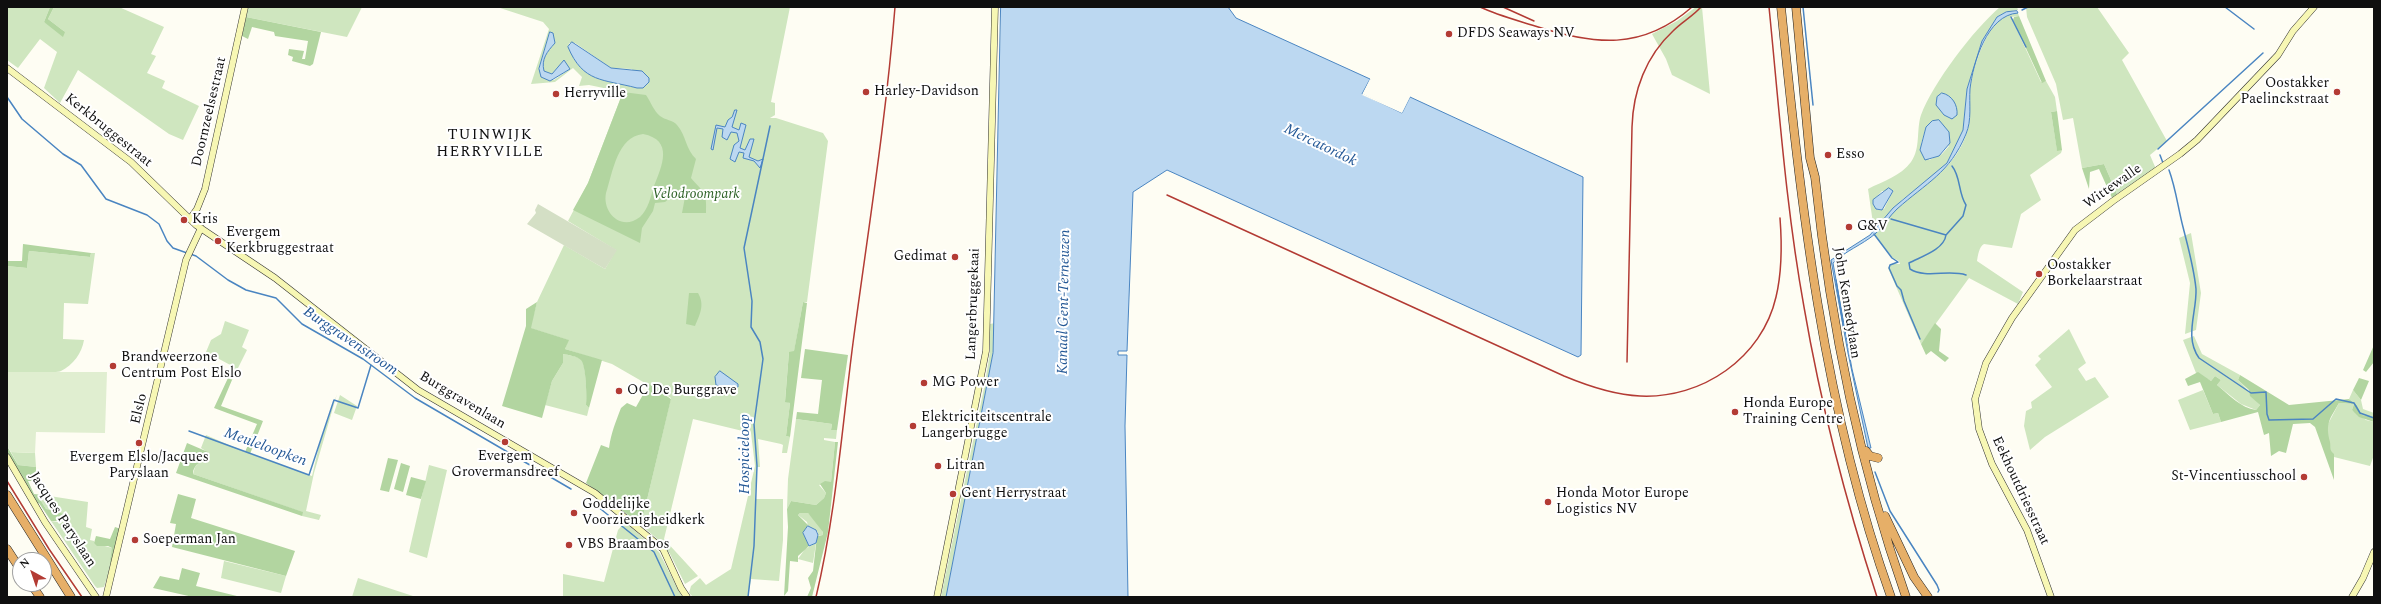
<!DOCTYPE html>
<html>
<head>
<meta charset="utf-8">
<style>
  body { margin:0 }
  #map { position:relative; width:2381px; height:604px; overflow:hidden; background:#fefdf3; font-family:Spectral,serif }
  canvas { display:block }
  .frame { position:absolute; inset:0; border:8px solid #0f0f0f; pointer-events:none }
  .north { position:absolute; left:12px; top:552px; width:40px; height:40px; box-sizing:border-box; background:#fff; border:1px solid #9f9f9f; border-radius:50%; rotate:320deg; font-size:11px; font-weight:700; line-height:16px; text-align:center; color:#0f0f0f }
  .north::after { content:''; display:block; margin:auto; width:14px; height:18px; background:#b33b34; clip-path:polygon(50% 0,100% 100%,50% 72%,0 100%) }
</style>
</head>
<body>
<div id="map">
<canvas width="2381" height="604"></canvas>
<div class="frame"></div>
<div class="north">N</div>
</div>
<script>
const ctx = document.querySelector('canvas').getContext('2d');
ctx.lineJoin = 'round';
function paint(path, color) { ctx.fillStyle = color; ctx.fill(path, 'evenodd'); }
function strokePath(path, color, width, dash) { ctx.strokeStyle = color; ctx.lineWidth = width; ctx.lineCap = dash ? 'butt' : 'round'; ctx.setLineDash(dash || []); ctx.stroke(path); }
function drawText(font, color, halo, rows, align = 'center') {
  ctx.font = font + ' Spectral,serif'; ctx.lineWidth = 4; ctx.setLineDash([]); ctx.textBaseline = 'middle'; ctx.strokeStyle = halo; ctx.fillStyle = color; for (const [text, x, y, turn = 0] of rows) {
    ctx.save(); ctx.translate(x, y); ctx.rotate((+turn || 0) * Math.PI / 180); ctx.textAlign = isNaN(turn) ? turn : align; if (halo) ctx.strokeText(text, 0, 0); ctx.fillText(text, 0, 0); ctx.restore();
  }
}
const green = new Path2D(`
  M7,7H50L44,22L65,32L48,19L54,7H119L164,27L151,54L156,56L147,73L165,81L162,88L199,106L183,140L169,134L78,70L60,103L44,88L57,52L40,39L18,68L7,60Z
  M248,7H362L347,37L246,17Z
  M497,7H790L771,102L775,103V115L770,118H776L823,133L828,141L807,302H803L794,352H789L785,401L790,403L786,436L790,437L787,453H782L783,445L781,444L758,439L760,467H757L755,499H783V540L779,581L751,579L748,597H693L689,593L691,586L700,578L706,585L731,569L755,466L751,433L693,419L664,539L698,576L685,584L670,554L662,543L641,525L671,398L612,364L565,349L568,340L530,328L537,302L564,245L605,269L616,250L568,221L588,183L623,92L589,85L579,86L582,77L573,68L555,82L531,84L549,29L543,22ZM550,32H552L555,43C547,52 541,59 544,71L552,74L563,62L570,69L554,80L541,77L539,68ZM569,43H575L611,68L632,69L637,88C614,82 582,79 572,55C570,51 568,47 569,43Z
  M1696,7H1702L1710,94L1672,75L1666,59L1652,34L1677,21Z
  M2000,7H2017L2018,10L2006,12L1997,17L1982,41L1967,89L1963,130L1947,163L1930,179L1903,199L1874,230L1868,189C1883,181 1901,176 1911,162C1921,148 1916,130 1921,115C1933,83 1974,29 2000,7ZM1926,127L1949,146L1942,154L1929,160L1921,144ZM1882,191H1893L1884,209L1878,210L1874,206L1873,201Z
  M2026,7H2097L2129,53L2122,60L2167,141L2150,155L2156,169L2117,194L2104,164L2082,168L2073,118L2063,120L2056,84L2027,17Z
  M2010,13H2018L2019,16L2011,17L2041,82L2046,81L2055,97L2057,111L2051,112L2057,150H2062L2061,153L2030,175L2041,200L2021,214L2012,248L1984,244C1979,247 1978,255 1977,261L2023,292L2018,304L1969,278L1921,344L1888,268L1892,264H1900L1899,261L1893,258L1874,235C1883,226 1889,215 1899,207C1927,182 1957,168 1968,129C1971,116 1969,102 1970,89C1973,67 1987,21 2010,13Z
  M2191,233L2201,293L2196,330L2185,334L2190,283L2179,238Z
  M29,251L90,257L91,253H95L88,304L64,303L63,339L84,340C82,353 73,365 61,371C54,374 17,372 7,372V266L27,268Z
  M225,321L249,330L242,347L247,350L232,380L228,378L234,367L206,352L211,340L221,334Z
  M995,323L993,353L946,597H941L985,383L990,352V324Z
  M2069,329L2086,363L2078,369L2086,381L2095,377L2109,397L2045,437L2030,450L2024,426L2026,411L2032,408L2031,402L2052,387L2035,365L2041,359L2038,356Z
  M2194,336L2202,354L2240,375L2238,380C2247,388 2252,396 2260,405L2256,410L2241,404L2217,385L2221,380L2215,376L2211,381L2196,373L2183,340Z
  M563,354C568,355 576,356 581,359C586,363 587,397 586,405L589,408L587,416L545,405L552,381L563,363Z
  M2203,390L2213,414L2218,413L2221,422L2190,430L2178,400Z
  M2353,390L2361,400L2363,409L2374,413V417L2362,415L2357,405L2349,399Z
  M337,394L314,473L306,511L321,515L319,520L302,516V512L193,474L195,467L207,452L201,448L206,435L245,452L312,476L320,442Z
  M340,395L357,406L352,420L334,413Z
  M2339,403L2354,404L2352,410L2366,420L2374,422V455L2370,466L2334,457L2330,451L2327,432L2328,424Z
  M796,419L832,424L831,430H837L836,439L824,438V440L835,442L831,482L819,485L826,493L824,498L816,505L791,501L787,509L788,479Z
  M11,452L35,453L36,467L18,465Z
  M429,465L447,470L427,558L409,552Z
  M43,495L88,502L86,527L92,529L90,540L94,541V543L112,548V563L104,587L97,588L95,586L51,521L58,522L57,511L46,509L41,501Z
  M800,513H808C814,518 824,526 823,535H818V532L808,526L807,522L798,515Z
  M625,522L659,552L682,597H563V574L604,582L618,530Z
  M816,543L813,563L798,559L805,549Z
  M224,561L286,576L281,593L221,578Z
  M358,578L416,597H352Z`);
const forest = new Path2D(`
  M50,7H54L48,19L65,32L63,37L44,22Z
  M2019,16L2046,81L2042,83L2013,20L2014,17Z
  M246,17L321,32L313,64L310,66L292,61L293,57L288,55L289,49L304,51L302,59H305L308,41L275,36L274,32L252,27L248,39L242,36Z
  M623,92L646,95C651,102 653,110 660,116C665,120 673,120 677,125C686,135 686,150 696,159L691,178C704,193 707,192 706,213H682L685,197L678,191L665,202L655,203L653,211L642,228L640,243L573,210L588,183ZM643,134C674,140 662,166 654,186C651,196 648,210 640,217C621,232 602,212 606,193C613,172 617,137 643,134Z
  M2057,111L2062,150L2057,151L2051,112Z
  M2104,164L2117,194L2112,198L2099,169L2090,172L2089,189L2082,168Z
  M23,244L91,253L90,257L29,251L27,268L7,266V261H22Z
  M689,293H698C705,305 700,314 695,326L686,324Z
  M537,302L531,328L569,340L565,349L602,360L589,408L586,405C587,398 586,365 581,360C577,356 568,355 563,354V363L552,381L542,418L502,406L526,326V309Z
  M803,302L807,303L790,437L786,436L790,403L785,402L789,352L794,351Z
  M1935,323L1941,329L1939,351L1949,358L1945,362L1931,351L1926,355L1921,344Z
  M2374,345V362L2366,372L2363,370Z
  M805,349L848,355L837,430H831L832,424L796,419L797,412L818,414L822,380L801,378Z
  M2198,372L2211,381L2215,376L2221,380L2217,385C2229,395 2241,408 2256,410L2260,405L2250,396L2249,390L2238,380L2240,375L2289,405L2349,399L2357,405L2362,415L2374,417V422L2359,417L2352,410L2354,404L2339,403C2330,419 2325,423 2330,442C2331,448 2329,450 2334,454V480L2315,427L2310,423L2293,424L2286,453L2279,451L2271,456L2269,433L2264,435L2258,412L2221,422L2218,413L2213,414L2200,382L2188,386L2185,379Z
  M228,378L232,380L221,406L263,421L250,454L245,452L257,424L214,408Z
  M2359,378L2369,381L2361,400L2353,390Z
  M649,384L671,399L641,525L586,483L601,445L609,448C611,433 616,421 621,408L627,403L636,407Z
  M835,442H838L828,532L812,597H807L811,588L808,578L813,571L817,536L823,535V532L808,513H800L798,515L808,525L803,533L809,546L798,556V562L790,561L788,591L784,596L788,527L787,509L791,501L816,505L824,498L826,493L820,484L825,481L831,482Z
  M187,443L208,452C205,461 193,463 193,474L303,512L302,516L176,473Z
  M7,446L18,465L36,467V481H28L34,494L43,495L41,501L46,509L57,511L64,515L61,521H51L39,503L37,505L7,453Z
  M388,458L398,460L389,492L380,490Z
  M401,463L410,466L403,492L394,489Z
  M411,477L426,481L421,499L406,495Z
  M178,494L196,499L191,518L295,551L286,576L172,547L176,524L170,523Z
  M115,527L121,529L112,563L110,562L112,548L108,546H97L94,543L96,536L110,539Z
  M182,568L200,573L196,586L241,597H193L153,588L160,576L179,580Z`);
const cemetery = new Path2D(`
  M538,204L617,250L605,269L527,224L536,213L535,210Z`);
const pitch = new Path2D(`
  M7,372H107L105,433L36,432L35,453L11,452L7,446Z`);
const water = new Path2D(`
  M1001,7H1228L1236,18L1370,79L1362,94L1402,113L1410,97L1583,177L1581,355L1578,357L1167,170L1133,192L1127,351H1118V355H1127L1125,426L1128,597H946L993,353Z
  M2017,11L2018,13C1987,15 1973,63 1970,89C1969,104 1972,120 1966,134C1950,173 1926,183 1897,209C1889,216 1884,227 1875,234C1862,245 1845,251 1833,263L1852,369L1871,448H1868L1848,353L1831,260L1870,235L1893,208L1947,163L1963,130L1967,89L1982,41L1997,17L2006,12Z
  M550,32L553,33L555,43C547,52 541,59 544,71L552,74L564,60L570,69L550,81L541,77L539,69Z
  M572,42L611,68L642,71L649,78V82L643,88H637C603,79 583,83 568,47Z
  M1942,93C1952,95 1958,105 1957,115L1952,119L1944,115L1936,105L1937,97Z
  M735,110H737L732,127L739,130L741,123L746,125L740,148L745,150L750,139H754L749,157L758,161L763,159L760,168L754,161L743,158L744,153L739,152L735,162L730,159L734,145L739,141L737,133L731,132L727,140L722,137L723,129L717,128L713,150L711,149L716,125L725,127L728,120L732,117Z
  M1939,120L1949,132L1950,143L1939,156L1925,160L1920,150L1926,127L1932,121Z
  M1889,188L1893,191L1882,210L1876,209L1873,204V200Z
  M720,371L738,384V387L731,389L716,385L715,377Z
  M808,526L816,530L818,535L816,543L809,546L803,533Z`);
const pier = new Path2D(`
  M1370,79L1371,80L1364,94L1401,111L1408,96L1410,97L1402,113L1362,95Z`);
const stream = new Path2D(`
  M1803,7L1813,105
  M2225,7L2254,29
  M2022,10L2028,7
  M2011,17L2026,47
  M7,97L22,119L63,154L81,165L106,199L147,215L159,224L167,241L173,248L187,253
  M2158,149L2263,53
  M2160,155L2163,163
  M2169,170C2176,189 2178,208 2183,227C2188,247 2194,268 2196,289C2197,312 2184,337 2199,358L2251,393L2266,392L2267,414L2269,420L2313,419L2336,399L2354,403L2360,413L2374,418
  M1891,219L1946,235C1944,250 1920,257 1909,263L1910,269C1926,279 1949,269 1966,275
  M1874,234L1892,258L1898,262L1890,265L1889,268L1897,286L1901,290L1904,301L1920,339
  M1946,235L1963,216L1966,205C1958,193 1961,177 1952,166
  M190,254L196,256L228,280L246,290L276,298L302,324L363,359L415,398L571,489
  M1836,280L1844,330
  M189,431L309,475L334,400L358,408L371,365
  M1875,472L1890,511L1937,585L1939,590L1938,592
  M592,502L654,552L675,597
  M748,597L754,546L757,466L754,424L763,359L760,342L751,327L752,301L744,248L770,126`);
const secondary = new Path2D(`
  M7,68L131,162L196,225L275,278L418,390L595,493L663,549L681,588L687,597
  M190,219L197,209L205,189L245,7
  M7,457L45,522L96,597
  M106,597L186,260L201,228
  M937,597L986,351L995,7
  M2051,597L2027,530L1992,464L1979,429L1975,399L1986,363L2012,318L2075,230L2113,201L2180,154L2197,140L2278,55L2293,31L2314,7
  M2352,597L2363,578L2374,552`);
const highway = new Path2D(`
  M1781,7C1801,206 1823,407 1891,597
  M1796,7L1810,158L1815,177C1830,320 1858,461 1906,597
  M1866,451L1870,456L1878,458
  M7,495L71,597
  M1885,516L1914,577L1928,597
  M7,549L20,569
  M31,584L40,597`);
const rail = new Path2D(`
  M1480,7C1497,15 1516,20 1535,26C1594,45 1642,51 1692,7
  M1503,7L1534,21
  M1769,7C1779,107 1786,208 1804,307C1821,406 1846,502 1877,597
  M1167,195L1564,376C1588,386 1615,395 1640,396C1702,399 1762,358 1776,297C1782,272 1782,244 1780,218
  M1627,362L1632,127C1633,91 1646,56 1673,31C1682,22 1693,16 1701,7
  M7,481L49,549L82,597
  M816,597C836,513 842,428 853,343C868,231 886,120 895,7`);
const markers = [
  [1449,34,4,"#b33b34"],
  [866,92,4,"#b33b34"],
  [2337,92,4,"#b33b34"],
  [556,94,4,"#b33b34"],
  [1828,155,4,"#b33b34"],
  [184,220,4,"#b33b34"],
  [1849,227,4,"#b33b34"],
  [218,241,4,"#b33b34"],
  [955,257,4,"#b33b34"],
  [2039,274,4,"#b33b34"],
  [113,366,4,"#b33b34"],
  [924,383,4,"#b33b34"],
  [619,391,4,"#b33b34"],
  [1735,412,4,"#b33b34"],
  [913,426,4,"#b33b34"],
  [505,442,4,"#b33b34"],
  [139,443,4,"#b33b34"],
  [938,466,4,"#b33b34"],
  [2304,477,4,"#b33b34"],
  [953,494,4,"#b33b34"],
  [1548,502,4,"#b33b34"],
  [574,513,4,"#b33b34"],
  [135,540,4,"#b33b34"],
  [569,545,4,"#b33b34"]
];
const poiNames = [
  ["DFDS Seaways NV",1457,34],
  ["Oostakker",2329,84,"right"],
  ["Paelinckstraat",2329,100,"right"],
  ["Harley-Davidson",874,92],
  ["Herryville",564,94],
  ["Esso",1836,155],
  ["Kris",192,220],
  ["G&V",1857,227],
  ["Evergem",226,233],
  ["Kerkbruggestraat",226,249],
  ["Gedimat",947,257,"right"],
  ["Oostakker",2047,266],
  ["Borkelaarstraat",2047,282],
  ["Brandweerzone",121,358],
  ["Centrum Post Elslo",121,374],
  ["MG Power",932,383],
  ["OC De Burggrave",627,391],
  ["Honda Europe",1743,404],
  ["Training Centre",1743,420],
  ["Elektriciteitscentrale",921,418],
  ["Langerbrugge",921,434],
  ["Evergem",505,457,"center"],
  ["Grovermansdreef",505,473,"center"],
  ["Evergem Elslo/Jacques",139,458,"center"],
  ["Paryslaan",139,474,"center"],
  ["Litran",946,466],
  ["St-Vincentiusschool",2296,477,"right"],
  ["Gent Herrystraat",961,494],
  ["Honda Motor Europe",1556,494],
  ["Logistics NV",1556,510],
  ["Goddelijke",582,505],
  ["Voorzienigheidkerk",582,521],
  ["Soeperman Jan",143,540],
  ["VBS Braambos",577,545]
];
const streetNames = [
  ["Doornzeelsestraat",210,112,-77],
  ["Kerkbruggestraat",108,131,39],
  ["Wittewalle",2113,187,-35],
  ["John Kennedylaan",1846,303,81],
  ["Langerbruggekaai",974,304,-88],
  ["Burggravenlaan",462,401,31],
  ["Elslo",140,409,-76],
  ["Eekhoutdriesstraat",2020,491,65],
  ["Jacques Paryslaan",62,520,57]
];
const parkNames = [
  ["Velodroompark",696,195]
];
const neighbourhoodNames = [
  ["TUINWIJK",490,136],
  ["HERRYVILLE",490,153]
];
const waterNames = [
  ["Mercatordok",1320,146,26],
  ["Kanaal Gent-Terneuzen",1065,302,-89],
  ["Burggravenstroom",350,342,34],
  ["Meuleloopken",265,448,20],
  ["Hospicieloop",746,454,-90]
];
paint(green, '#cfe6bf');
paint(forest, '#b2d5a0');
paint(cemetery, '#d4dfc5');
paint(pitch, '#e0eed0');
paint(water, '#bcd8f1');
strokePath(water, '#4a85c1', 1);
paint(pier, '#fefdf3');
strokePath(stream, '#4a85c1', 1.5);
strokePath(secondary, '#313131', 7);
strokePath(highway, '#202020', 9);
strokePath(secondary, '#f7f7b4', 6);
strokePath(highway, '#e6af68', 8);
strokePath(rail, '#b33b34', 1.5);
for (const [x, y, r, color] of markers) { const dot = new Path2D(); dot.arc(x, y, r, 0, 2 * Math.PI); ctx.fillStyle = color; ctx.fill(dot); strokePath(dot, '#fff', 1.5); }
drawText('14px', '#0f0f0f', '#fff', poiNames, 'left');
drawText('14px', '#0f0f0f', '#fff', streetNames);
drawText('italic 14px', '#2c6125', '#fff', parkNames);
ctx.letterSpacing = '1px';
drawText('15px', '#0f0f0f', '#fff', neighbourhoodNames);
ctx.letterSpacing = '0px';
drawText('italic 15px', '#245896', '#fff', waterNames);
</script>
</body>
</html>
